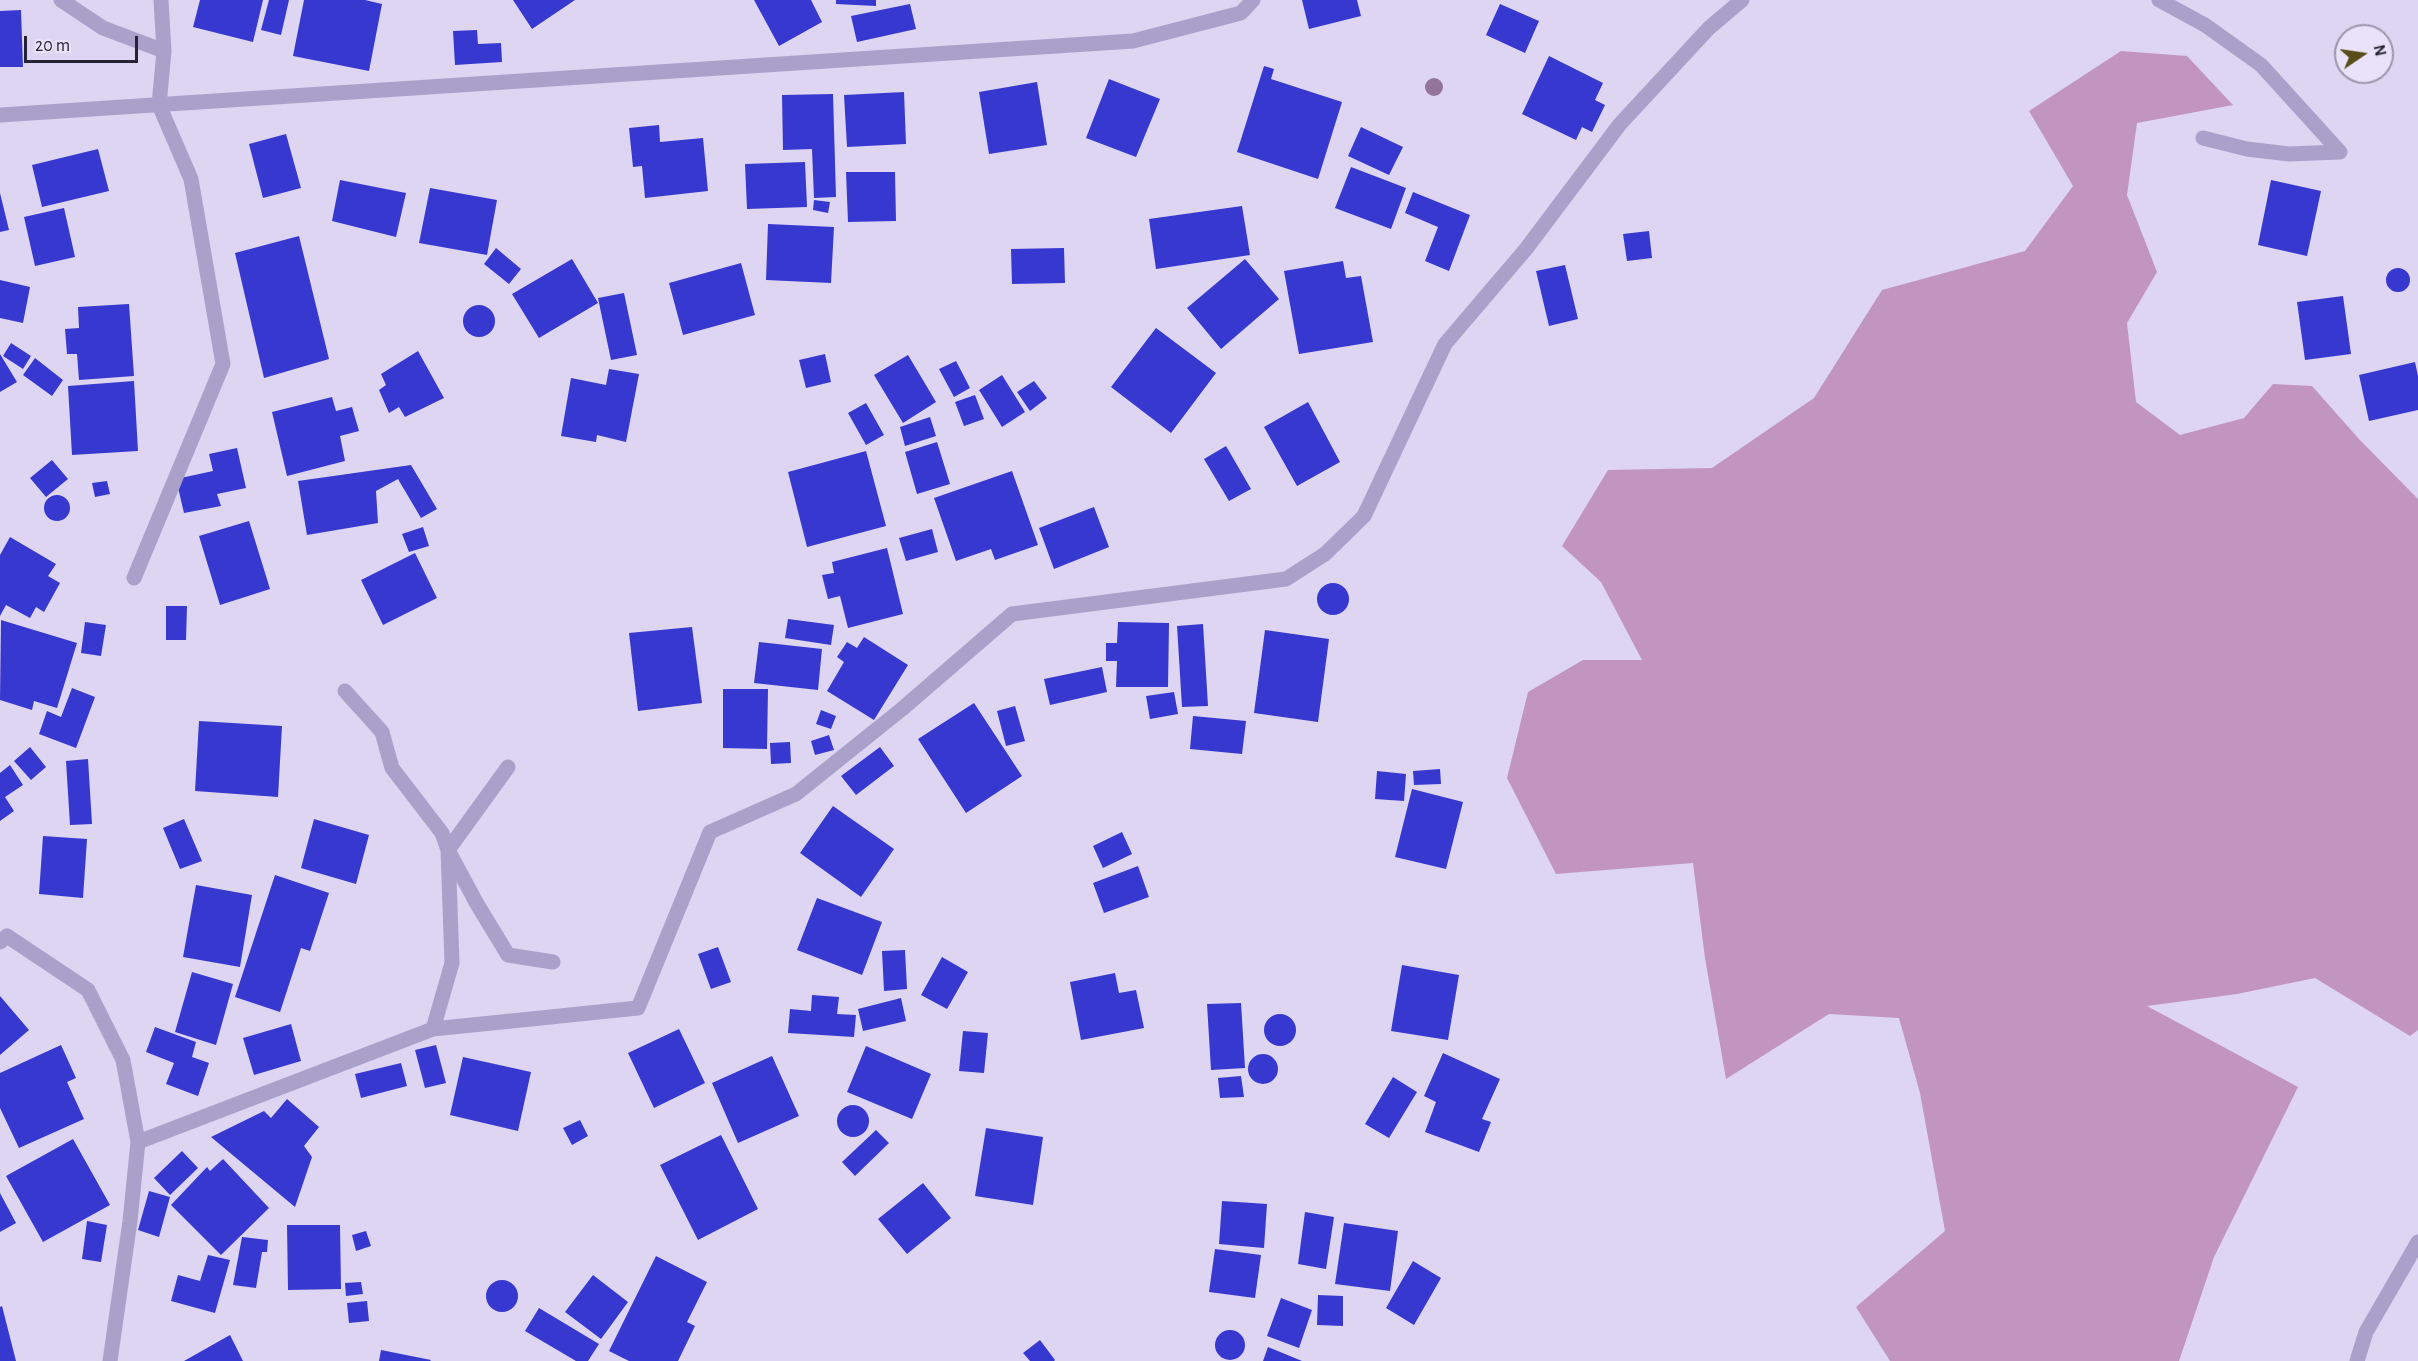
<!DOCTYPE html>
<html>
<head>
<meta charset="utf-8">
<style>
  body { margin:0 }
  #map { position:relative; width:2418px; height:1361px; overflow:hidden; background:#ddd5f2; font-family:"Alegreya Sans",sans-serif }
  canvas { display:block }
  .north { position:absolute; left:2334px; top:24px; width:60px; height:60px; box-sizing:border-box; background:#e9e2fa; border:2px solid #9b96ab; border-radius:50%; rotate:77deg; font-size:16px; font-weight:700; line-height:24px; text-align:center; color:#252434 }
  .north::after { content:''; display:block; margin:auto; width:21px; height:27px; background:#584c17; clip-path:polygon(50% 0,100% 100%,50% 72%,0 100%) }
  .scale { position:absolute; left:24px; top:36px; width:114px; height:27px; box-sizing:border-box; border:3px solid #252434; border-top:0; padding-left:8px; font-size:18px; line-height:21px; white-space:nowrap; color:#252434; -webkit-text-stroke:4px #e9e2fa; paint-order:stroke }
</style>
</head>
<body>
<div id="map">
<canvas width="2418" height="1361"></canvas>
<div class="north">N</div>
<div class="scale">20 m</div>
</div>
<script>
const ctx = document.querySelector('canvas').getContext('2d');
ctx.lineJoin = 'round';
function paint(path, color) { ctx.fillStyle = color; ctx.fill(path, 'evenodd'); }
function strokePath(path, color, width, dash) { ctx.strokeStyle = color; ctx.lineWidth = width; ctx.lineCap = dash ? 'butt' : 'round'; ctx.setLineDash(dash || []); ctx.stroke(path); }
const green = new Path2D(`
  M2121,51L2187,56L2233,105L2137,123L2127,195L2157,272L2127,323L2136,402L2180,435L2244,418L2273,384L2312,386L2359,439L2418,499V1030L2410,1036L2315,978L2237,994L2147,1006L2298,1087L2214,1257L2179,1361H1890L1856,1307L1945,1231L1920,1093L1899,1018L1829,1014L1726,1079L1705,958L1693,863L1556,874L1507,778L1528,692L1583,660H1642L1601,582L1562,546L1608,470L1712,468L1814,398L1882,290L2025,251L2073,186L2029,111Z`);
const building = new Path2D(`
  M200,0H263L253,42L193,27Z
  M269,0H289L281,35L261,30Z
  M304,0H365L382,4L369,71L293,56Z
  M513,0H575L532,29Z
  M754,0H811L822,22L779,46Z
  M836,0H876V6L836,4Z
  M1302,0H1357L1361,16L1309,29Z
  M910,4L916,29L857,42L851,16Z
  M1500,4L1539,21L1525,53L1486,35Z
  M21,10L23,67H0V11Z
  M477,30L478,44L501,43L502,62L455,65L453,31Z
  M1549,56L1603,83L1595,100L1605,105L1592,132L1582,127L1576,140L1522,114Z
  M1264,66L1274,69L1271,79L1342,102L1318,179L1237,152Z
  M1109,79L1160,99L1136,157L1086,138Z
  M1037,82L1047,145L989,154L979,92Z
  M904,92L906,144L847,147L844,95Z
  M833,94L836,197L814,198L812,149L783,150L782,95Z
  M659,125L660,142L703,138L708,191L645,198L642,166L633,167L629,128Z
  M1361,127L1403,147L1389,175L1348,156Z
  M286,134L301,188L263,198L249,144Z
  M98,149L109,191L42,207L32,165Z
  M805,162L807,207L747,209L745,164Z
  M1351,167L1406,188L1391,229L1335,208Z
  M846,172H895L896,221L848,222Z
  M340,180L406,193L396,237L332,221Z
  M2271,180L2321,191L2307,256L2258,245Z
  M430,188L497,200L487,255L419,243Z
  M1413,192L1470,215L1449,271L1425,261L1438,227L1405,213Z
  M0,193L9,230L0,232Z
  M814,200L830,202L828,213L813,210Z
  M1242,206L1250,255L1156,269L1149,219Z
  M64,208L75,257L35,266L24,217Z
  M768,224L834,227L831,283L766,280Z
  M1649,231L1652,258L1627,261L1623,234Z
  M299,236L329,359L264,378L235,253Z
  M496,248L521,269L509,284L484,264Z
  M1064,248L1065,283L1012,284L1011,249Z
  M572,259L598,303L539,338L512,294Z
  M1245,259L1279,299L1221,349L1187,308Z
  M1343,261L1346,278L1361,276L1373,342L1299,354L1284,271Z
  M741,263L755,315L683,335L669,283Z
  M1565,265L1578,319L1549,326L1536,271Z
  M2386 280a12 12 0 1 1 24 0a12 12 0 1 1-24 0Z
  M0,280L30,287L23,323L0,318Z
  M624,293L637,355L611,360L598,298Z
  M2343,296L2351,354L2305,360L2297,302Z
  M129,304L134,376L79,380L77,354H67L65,329L79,328L78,307Z
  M463 321a16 16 0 1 1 32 0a16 16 0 1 1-32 0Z
  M1156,328L1216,373L1171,433L1111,387Z
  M11,343L31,356L23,369L3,356Z
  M418,351L444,398L405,417L399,407L389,413L379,390L386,385L381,374Z
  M0,354L17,382L0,392Z
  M825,354L831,382L806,388L799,360Z
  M908,355L936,402L903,423L874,375Z
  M35,358L63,380L52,396L23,375Z
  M956,361L970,388L954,397L939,369Z
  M2415,362L2418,376V410L2369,421L2359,375Z
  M609,369L639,374L626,442L597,435L596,442L561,436L571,378L606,385Z
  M1002,375L1025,412L1002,427L979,390Z
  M134,381L138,451L72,455L68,386Z
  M1034,381L1047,398L1030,411L1017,392Z
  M975,395L984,419L964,426L955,402Z
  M332,397L336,411L352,407L359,431L340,436L345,461L287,476L272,412Z
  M1308,402L1340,462L1297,486L1264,427Z
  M866,403L884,435L866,445L848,413Z
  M930,417L936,436L905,446L900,427Z
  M937,442L950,484L917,494L905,452Z
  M1226,446L1251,489L1229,501L1204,459Z
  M237,448L246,488L217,494L221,506L184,513L176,479L213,471L209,454Z
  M866,451L886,526L807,547L788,472Z
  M52,460L68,479L46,497L30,478Z
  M411,465L437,509L421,518L398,479L376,491L378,523L307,535L298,481Z
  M1012,471L1038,545L995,560L991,549L956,561L934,498Z
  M107,481L110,494L95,497L92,483Z
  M44 508a13 13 0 1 1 26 0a13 13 0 1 1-26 0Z
  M1094,507L1109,547L1054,569L1039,528Z
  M249,521L270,589L220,605L199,536Z
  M423,527L429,546L409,552L402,534Z
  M932,529L938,552L906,561L899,538Z
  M10,537L56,564L48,576L60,583L44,612L36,607L30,618L6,605L0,616V555Z
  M887,548L903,614L848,628L840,596L828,599L822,575L834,573L832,562Z
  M415,553L437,598L383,625L361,580Z
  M1317 599a16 16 0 1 1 32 0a16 16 0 1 1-32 0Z
  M166,606H187L186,640H166Z
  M788,619L834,625L831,645L785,638Z
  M1,620L77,643L57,708L34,701L32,710L0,700Z
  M85,622L106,625L101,656L81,653Z
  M1118,622L1169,623L1168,687H1116L1117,661H1106V643H1117Z
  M1203,624L1208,706L1182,707L1177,626Z
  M692,627L702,703L638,711L629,633Z
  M1265,630L1329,639L1318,722L1254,713Z
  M864,637L908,665L874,720L827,691L844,662L837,657L847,642L857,648Z
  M759,642L822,649L818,690L754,683Z
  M1102,667L1107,692L1050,705L1044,679Z
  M72,688L95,697L76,748L39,734L47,711L61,717Z
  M723,689H768L767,749L723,748Z
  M1174,692L1178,714L1150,719L1146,696Z
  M974,703L1022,776L966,813L918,739Z
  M1015,706L1025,741L1006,746L997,711Z
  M821,710L836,716L831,729L816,724Z
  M1193,716L1246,721L1242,754L1190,749Z
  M199,721L282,726L278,797L195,791Z
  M829,735L834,750L815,755L811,741Z
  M790,742L791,763L771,764L770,743Z
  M30,747L46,767L31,780L14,761Z
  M880,747L894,766L856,795L841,776Z
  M88,759L92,824L70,825L66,761Z
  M10,765L23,785L5,797L14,811L0,821V773Z
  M1440,769L1441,784L1414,785L1413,771Z
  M1377,771L1406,774L1404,801L1375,799Z
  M1412,789L1463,802L1446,869L1395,857Z
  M833,806L894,849L861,897L800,853Z
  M184,819L202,861L180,869L163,828Z
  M314,819L369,835L356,884L301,868Z
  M1122,832L1132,854L1103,868L1093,846Z
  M43,836L87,839L83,898L39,894Z
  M1138,866L1149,897L1104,913L1093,883Z
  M275,875L329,893L310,951L301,948L280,1012L235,997Z
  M196,885L252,895L240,967L183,957Z
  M817,898L882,922L862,975L797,950Z
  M718,947L731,982L711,989L698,954Z
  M905,950L907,989L884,991L882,951Z
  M942,957L968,972L947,1009L921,995Z
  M1402,965L1459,975L1448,1040L1391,1031Z
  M192,972L233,984L216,1045L175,1032Z
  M1115,973L1119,993L1136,990L1144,1028L1081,1040L1070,982Z
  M812,995L839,997L837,1014L856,1015L854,1037L788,1033L790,1009L811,1011Z
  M0,996L29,1030L0,1055Z
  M901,998L906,1021L863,1031L858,1009Z
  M1241,1003L1245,1068L1211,1070L1207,1004Z
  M1264 1030a16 16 0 1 1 32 0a16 16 0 1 1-32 0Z
  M291,1024L301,1061L254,1075L243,1038Z
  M155,1027L196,1042L192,1057L209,1063L198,1096L166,1084L174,1063L146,1052Z
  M679,1029L705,1083L654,1108L628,1053Z
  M963,1031L988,1033L984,1073L959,1071Z
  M61,1045L76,1078L67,1082L84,1119L19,1148L0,1108V1073Z
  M436,1045L446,1083L425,1088L415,1050Z
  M866,1046L931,1074L912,1119L847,1092Z
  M1443,1053L1500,1079L1482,1119L1491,1122L1479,1152L1425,1132L1436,1102L1424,1096Z
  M1248 1069a15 15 0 1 1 30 0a15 15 0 1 1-30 0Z
  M772,1056L799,1116L738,1143L712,1083Z
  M463,1057L531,1072L518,1131L450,1115Z
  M401,1063L407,1086L361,1098L355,1074Z
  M1241,1076L1244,1097L1220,1098L1218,1078Z
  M1393,1077L1417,1092L1389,1138L1365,1124Z
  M287,1099L319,1127L304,1146L312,1157L295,1207L211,1137L264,1111L271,1118Z
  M837 1121a16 16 0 1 1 32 0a16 16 0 1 1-32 0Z
  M580,1120L588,1136L572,1145L563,1128Z
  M986,1128L1043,1137L1033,1205L975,1196Z
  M876,1130L889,1143L855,1176L842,1162Z
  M721,1135L758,1209L698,1240L660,1165Z
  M73,1139L110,1205L43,1242L6,1176Z
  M182,1151L198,1168L170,1195L154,1178Z
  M223,1159L269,1208L221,1255L171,1205L207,1167L210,1171Z
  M923,1183L951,1218L907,1254L878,1219Z
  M149,1191L170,1197L159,1237L138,1230Z
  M0,1193L16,1223L0,1232Z
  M1222,1201L1267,1204L1264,1248L1219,1244Z
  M1305,1212L1334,1217L1326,1269L1298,1264Z
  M87,1221L107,1225L101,1262L82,1259Z
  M1344,1223L1398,1231L1390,1291L1335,1284Z
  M287,1225H340L341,1289L288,1290Z
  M366,1231L371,1246L356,1251L352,1235Z
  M242,1237L268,1240L267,1252H262L256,1288L233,1285Z
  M1215,1249L1261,1255L1255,1298L1209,1292Z
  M208,1255L230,1260L215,1313L171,1301L178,1275L200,1281Z
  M656,1256L707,1282L687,1322L695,1326L678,1361H629L609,1351Z
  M1413,1261L1441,1278L1414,1325L1386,1308Z
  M593,1275L628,1302L601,1339L565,1312Z
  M486 1296a16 16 0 1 1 32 0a16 16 0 1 1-32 0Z
  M361,1282L363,1294L346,1296L345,1283Z
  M1318,1295L1343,1296V1326L1317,1325Z
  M1281,1298L1312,1310L1299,1348L1267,1336Z
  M367,1301L369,1321L349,1323L347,1303Z
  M2,1306L16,1361H0V1307Z
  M539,1308L599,1344L588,1361H576L525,1331Z
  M1215 1345a15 15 0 1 1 30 0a15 15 0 1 1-30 0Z
  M230,1335L243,1361H184Z
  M1040,1340L1055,1360L1054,1361H1030L1023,1353Z
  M1268,1347L1302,1361H1263Z
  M381,1350L431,1360L430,1361H379Z`);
const minor = new Path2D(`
  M61,0L103,28L164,51
  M2159,0L2205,25L2261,65L2340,152L2289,154L2247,149L2203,138
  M0,115L1133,41L1241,13L1253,0
  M134,578L223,364L191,179L159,105L164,51L161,0
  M345,691L382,732L392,768L442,833L448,850L477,904L508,955L553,962
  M0,942L7,936L88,990L123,1060L138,1142L130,1221L110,1361
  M433,1029L638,1008L710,832L796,794L902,709L1012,614L1286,579L1325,554L1364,516L1445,344L1526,249L1620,124L1709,28L1742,0
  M138,1142L433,1029L452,963L448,850L508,767
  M2357,1361L2366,1332L2418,1242`);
const trees = [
  [1434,87]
];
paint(green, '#c295be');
paint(building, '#3738cf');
strokePath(minor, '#aaa1cb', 15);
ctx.fillStyle = '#927598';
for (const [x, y] of trees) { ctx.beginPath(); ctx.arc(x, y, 9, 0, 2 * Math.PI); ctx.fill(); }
</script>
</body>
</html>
